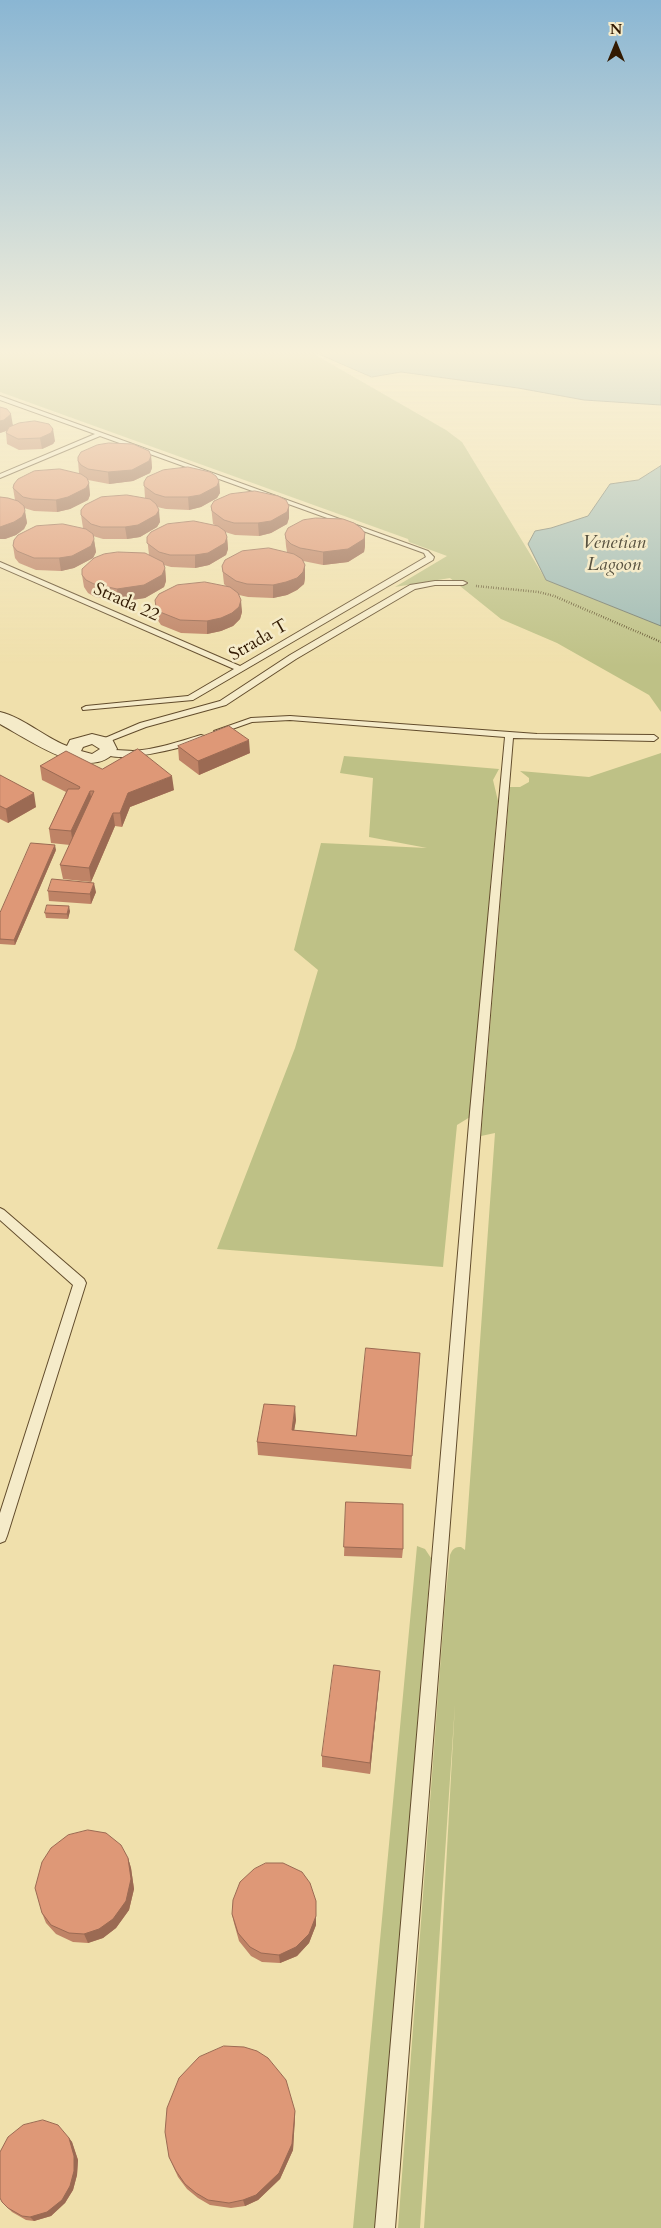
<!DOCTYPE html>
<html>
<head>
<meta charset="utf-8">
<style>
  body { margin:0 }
  #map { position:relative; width:661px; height:2228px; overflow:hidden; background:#f0e0ac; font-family:Cardo,serif }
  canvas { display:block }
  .north { position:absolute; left:591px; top:20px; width:50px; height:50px; -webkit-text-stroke:4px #f5ebc9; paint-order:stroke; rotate:0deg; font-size:14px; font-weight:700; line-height:20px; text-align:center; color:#321a02 }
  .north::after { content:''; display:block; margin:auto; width:18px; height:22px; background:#321a02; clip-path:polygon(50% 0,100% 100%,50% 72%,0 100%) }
</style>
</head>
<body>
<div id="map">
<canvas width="661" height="2228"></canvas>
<div class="north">N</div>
</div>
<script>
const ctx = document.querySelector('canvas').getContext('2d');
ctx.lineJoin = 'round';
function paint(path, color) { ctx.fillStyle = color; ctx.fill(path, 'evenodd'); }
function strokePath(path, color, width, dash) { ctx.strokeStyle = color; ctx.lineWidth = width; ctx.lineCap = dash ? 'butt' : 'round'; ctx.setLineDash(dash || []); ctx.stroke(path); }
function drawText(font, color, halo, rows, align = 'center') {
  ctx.font = font + ' Cardo,serif'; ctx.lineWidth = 5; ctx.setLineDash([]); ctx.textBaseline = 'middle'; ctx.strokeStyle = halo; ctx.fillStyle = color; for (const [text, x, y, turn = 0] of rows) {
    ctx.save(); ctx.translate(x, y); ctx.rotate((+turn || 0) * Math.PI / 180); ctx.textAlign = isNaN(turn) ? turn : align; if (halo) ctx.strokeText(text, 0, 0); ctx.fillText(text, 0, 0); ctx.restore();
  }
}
const green = new Path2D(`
  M0,354H314L446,430L462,442L546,580L661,626V712L649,695L557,643L501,619L450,578L395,587L447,556L409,542L408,539L0,392Z
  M661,753V2228H424L437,2031L455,1704L420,2228H398L445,1602L450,1555C453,1548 455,1547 461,1547L465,1550L495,1133L481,1136L510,787H520L529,782V778L520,771L589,777Z
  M344,756L499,769L493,780L498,801L470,1117L457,1125L443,1267L217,1249L295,1048L318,970L294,950L321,843L427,848L369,837L373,778L340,773Z
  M417,1546L425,1549L431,1558L390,2061L375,2228H353Z`);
const water = new Path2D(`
  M319,354H661V405L584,400L518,388L401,372L372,377Z
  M661,466V626L546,580L528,544L535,531L551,528L588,516L610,484L638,480Z`);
const path = new Path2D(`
  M476,586L539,592L554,596L661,642`);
const lane = new Path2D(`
  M0,396L428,551L434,557L433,560L193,700L83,710L82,708L86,706L188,696L234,669L0,567V562L240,666L426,557L424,553L100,436L0,478V474L95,434L0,400Z
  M435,581H463L467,583L463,585H435L415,589L296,659L226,705L146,727L105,743L102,744L98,741L140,723L220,701L290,655L410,585Z
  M290,716L537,734L654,735L658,738L654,741L513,738L482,1112L395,2228H375L470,1112L505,737L290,720L252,722L218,734L214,731L251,718Z
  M201,735L204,736V740C184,747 119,765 103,753C109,748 124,751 133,751C157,749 178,742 201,735Z
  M0,1208L4,1210L84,1279L86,1283L7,1536L5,1541L0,1543V1513L73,1285L0,1220Z`);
const street = new Path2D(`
  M0,712C24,718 44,737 67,746L70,740L92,734L112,739L117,749C92,786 28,739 0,724ZM92,744L100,749L92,754L81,751L83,747Z`);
const wall = new Path2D(`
  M0,407L13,425L55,441L53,444L42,449L19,450L7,444L6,433V431L0,433Z
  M151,456L152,468L150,473L133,481L109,484L88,480L90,495L88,500L70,509L57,512L34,511L24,508L27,523L24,529L16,535L5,539H0V497L15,500L13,488L79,473L78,461Z
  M219,481L220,493L217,498L201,507L189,510L166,509L157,507L160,522L157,527L140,537L127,539H103L93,536L96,552L93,558L74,568L61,571L36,570L19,563L15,558L13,546L83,528L81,515L145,498L144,482Z
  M211,506L289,518L287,524L271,533L259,536L235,535L225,532L227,537L228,549L226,555L209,565L195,568L171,567L164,565L165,568L166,581L164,587L145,598L118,602L95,597L88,593L84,587L82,575L149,555L147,537L215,525L213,524Z
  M365,533V546L364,552L348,562L323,565L303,561L305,565V578L304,584L297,590L287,595L273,598L248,597L239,595L242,612L240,619L233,626L221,631L207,634L181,633L161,625L157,619L156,607L227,587L224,584L222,566L287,552L286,546L285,534Z
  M178,746L250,753L199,775L179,760Z
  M40,766L102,769L174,790L130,807L122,827L115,826L91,882L63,879L60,865L70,845L51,843L49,829L66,792L42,780Z
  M0,775L36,807L8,823L0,819Z
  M56,850L15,945L0,944V913Z
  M48,891L96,892L91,904L49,901Z
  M70,911L68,919L46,918L45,913Z
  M420,1353L411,1469L258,1455L257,1442L296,1420L294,1430L356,1436Z
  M346,1502L403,1549L402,1558L344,1556Z
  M380,1671L370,1774L322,1767V1756Z
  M128,1858L131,1868L134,1889L129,1910L116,1928L103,1938L88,1943L73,1942L56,1934L46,1923L42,1913Z
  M232,1914L316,1925L309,1943L297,1956L280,1963L262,1962L251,1956L239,1941L234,1923Z
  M295,2117L293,2150L280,2179L258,2200L245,2206L231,2208L210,2205L198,2198L187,2189L178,2177L169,2157Z
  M69,2138L72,2142L78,2160L77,2175L73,2190L65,2203L51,2216L34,2221L26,2220L12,2212L8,2208Z`);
const shadedWall = new Path2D(`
  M11,414L13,426L6,431L0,433V421Z
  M53,429L55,441L53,444L42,449L40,438Z
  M151,456L152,468L150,473L133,481L109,484L108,472Z
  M219,481L220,493L217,498L201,507L189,510L188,497Z
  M89,483L90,495L88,500L70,509L57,512L56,500Z
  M289,506V518L287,524L271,533L259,536L258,523Z
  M159,510L160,522L157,527L140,537L127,539L125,527Z
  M25,511L27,523L24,529L16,535L5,539H0V527Z
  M365,533V546L364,552L348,562L323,565V552Z
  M227,537L228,549L226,555L209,565L195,568V555Z
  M94,539L96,552L93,558L74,568L61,571L59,558Z
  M305,565V578L304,584L297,590L287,595L273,598V585Z
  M165,568L166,581L164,587L145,598L118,602L117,589Z
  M241,600L242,612L240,619L233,626L221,631L207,634V621Z
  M249,740L250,753L199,775L198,761Z
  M172,776L174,790L130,807L122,827L120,813L128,793Z
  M90,791L92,804L73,845L71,831Z
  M34,793L36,807L8,823L6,809Z
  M113,813L115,826L91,882L89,868Z
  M55,845L56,850L15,945L14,940Z
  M94,883L96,892L91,904L90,894Z
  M69,906L70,911L68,919L67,914Z
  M295,1406L296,1420L292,1443V1430Z
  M380,1671L379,1683L370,1774V1763Z
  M128,1858L131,1868L134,1889L129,1910L116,1928L103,1938L88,1943L84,1934Z
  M316,1901V1925L309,1943L297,1956L280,1963L279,1955Z
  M295,2111V2117L293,2150L280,2179L258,2200L245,2206L243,2200Z
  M69,2138L72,2142L78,2160L77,2175L73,2190L65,2203L51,2216L34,2221L30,2217Z`);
const building = new Path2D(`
  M0,407L7,409L11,414L4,420L0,421Z
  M35,421L49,424L53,429L51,433L40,438L18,439L6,433L9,427L19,423Z
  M109,443L133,444L149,451L151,456L149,461L132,470L108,472L88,469L81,465L78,461V457L81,452L97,445Z
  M188,467L210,472L216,476L219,481L217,486L200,495L188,497H165L155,494L144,486V482L147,477L163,470Z
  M60,469L81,474L87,478L89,483L86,488L68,497L56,500L32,499L23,497L13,488L14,484L18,479L34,471Z
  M255,491L278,496L286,500L289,506L287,512L271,521L258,523H234L224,520L212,511L211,506L214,501L230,494Z
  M127,495L150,499L156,504L159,510L156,515L138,525L125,527H101L91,524L81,515V510L85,505L101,497Z
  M0,497L8,498L18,501L24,506L25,511L22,517L14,522L0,527Z
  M316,518L343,519L354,523L361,528L365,533L364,539L348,549L323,552L300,548L291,544L286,539L285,534L288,528L303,520Z
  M194,521L218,526L225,531L227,537L225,543L208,553L195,555H170L159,552L147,543V537L151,532L167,524Z
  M63,524L86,529L93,534L94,539L91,546L72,556L59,558H34L17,551L13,546L14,540L18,535L36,526Z
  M269,548L294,554L302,559L305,565L303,572L297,578L286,582L273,585L247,584L236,581L223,572L222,566L225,560L242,551Z
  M118,552L145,553L163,562L165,568L162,575L144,585L117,589L94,584L86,580L82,575V569L94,558L104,554Z
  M205,582L230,587L238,593L241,600L239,607L232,613L221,618L207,621L180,620L160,612L156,607L155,600L159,594L177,585Z
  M229,726L249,740L198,761L178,746Z
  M138,749L172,776L128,793L120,813H113L89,868L60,865L94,791H90L71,831L49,829L68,789H79L80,787L40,766L66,751L102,769Z
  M0,775L34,793L6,809L0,806Z
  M31,843L55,845L14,940L0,939V913Z
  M52,879L94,883L90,894L48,891Z
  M47,905L69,906L67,914L45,913Z
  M366,1348L420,1353L412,1456L257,1442L264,1404L295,1406L292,1430L356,1436Z
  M346,1502L403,1504V1549L344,1547Z
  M334,1665L380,1671L370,1763L322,1756Z
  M88,1830L106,1833L121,1845L128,1858L131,1879L126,1901L113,1919L99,1929L84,1934L69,1933L51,1925L42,1913L35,1888L42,1862L51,1848L68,1835Z
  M266,1863H283L302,1872L310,1883L316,1901V1916L309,1934L296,1947L279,1955L261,1953L250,1947L238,1933L232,1914L233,1900L240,1882L254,1869Z
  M224,2046L244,2047L257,2051L268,2058L286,2080L295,2111L292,2144L279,2173L256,2195L243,2200L229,2203L208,2200L196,2193L185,2184L176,2171L169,2157L165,2132L167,2108L179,2078L199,2057Z
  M43,2120L58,2125L69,2138L74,2156V2171L70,2186L62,2200L47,2212L30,2217L22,2216L8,2208L2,2202L0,2198V2152L8,2137L23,2125Z`);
const farStreetnames = [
  ["Strada 22",126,603,24],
  ["Strada T",259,641,-30]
];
const farWaternames = [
  ["Venetian",614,544],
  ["Lagoon",614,566]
];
paint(green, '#bec186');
paint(water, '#9ebab4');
strokePath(water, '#737a6d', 1);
strokePath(lane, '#624c2c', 2);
strokePath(street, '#624c2c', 2);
strokePath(path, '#321a02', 2.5, [0.5, 2]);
paint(lane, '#f5ebc9');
paint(street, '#f5ebc9');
paint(wall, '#bf8366');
paint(shadedWall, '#9b6a53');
paint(building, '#de9877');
strokePath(building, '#9b6a53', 1);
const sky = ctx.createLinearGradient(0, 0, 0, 666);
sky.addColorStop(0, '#8ab6d3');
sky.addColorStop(0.53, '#f8f1da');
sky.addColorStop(1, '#f8f1da00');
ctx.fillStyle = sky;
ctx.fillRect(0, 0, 661, 666);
drawText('18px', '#321a02', '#f5ebc9', farStreetnames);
drawText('italic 19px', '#585240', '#f5ebc9', farWaternames);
</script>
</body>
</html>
